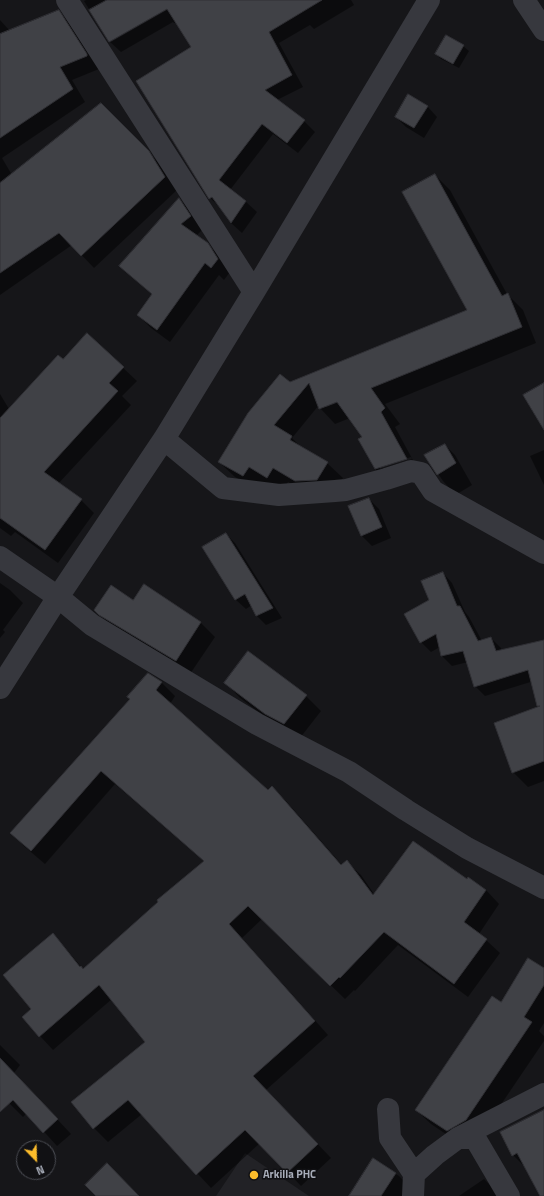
<!DOCTYPE html>
<html>
<head>
<meta charset="utf-8">
<style>
  body { margin:0 }
  #map { position:relative; width:544px; height:1196px; overflow:hidden; background:#161619; font-family:"Titillium Web",sans-serif }
  canvas { display:block }
  .north { position:absolute; left:16px; top:1140px; width:40px; height:40px; box-sizing:border-box; background:#111114; border:1px solid #4d4f56; border-radius:50%; rotate:157deg; font-size:11px; font-weight:700; line-height:16px; text-align:center; color:#a8adb9 }
  .north::after { content:''; display:block; margin:auto; width:14px; height:18px; background:#fcbc2b; clip-path:polygon(50% 0,100% 100%,50% 72%,0 100%) }
</style>
</head>
<body>
<div id="map">
<canvas width="544" height="1196"></canvas>
<div class="north">N</div>
</div>
<script>
const ctx = document.querySelector('canvas').getContext('2d');
ctx.lineJoin = 'round';
function paint(path, color) { ctx.fillStyle = color; ctx.fill(path, 'evenodd'); }
function strokePath(path, color, width, dash) { ctx.strokeStyle = color; ctx.lineWidth = width; ctx.lineCap = dash ? 'butt' : 'round'; ctx.setLineDash(dash || []); ctx.stroke(path); }
function drawText(font, color, halo, rows, align = 'center') {
  ctx.font = font + ' "Titillium Web",sans-serif'; ctx.lineWidth = 3; ctx.setLineDash([]); ctx.textBaseline = 'middle'; ctx.strokeStyle = halo; ctx.fillStyle = color; for (const [text, x, y, turn = 0] of rows) {
    ctx.save(); ctx.translate(x, y); ctx.rotate((+turn || 0) * Math.PI / 180); ctx.textAlign = isNaN(turn) ? turn : align; if (halo) ctx.strokeText(text, 0, 0); ctx.fillText(text, 0, 0); ctx.restore();
  }
}
const built = new Path2D(`
  M245,1153L309,1196H216Z`);
const shadow = new Path2D(`
  M86,0H351L354,5L314,29L310,25L279,43L303,87L277,100L304,121L315,132L298,153L273,134L230,190L245,201L257,212L242,233L231,223L222,209L210,198L137,81L192,48L177,22L174,23L173,22L121,52L109,41L84,1ZM166,8L167,10L111,42V40Z
  M58,11L71,24L99,69L72,80L85,102L2,158L12,175L101,104L161,165L177,190L94,268L72,245L0,295V20L10,31Z
  M463,46L469,51L459,68L441,59L436,54Z
  M427,106L437,117L424,138L406,127L396,117Z
  M435,175L450,190L507,294L523,310L536,343L385,404L400,424L395,427L421,475L391,484L375,469L363,437L350,418L335,424L320,408L319,405L292,438L302,448L327,463L343,478L333,495L312,496L288,482L282,492L264,482L259,491L235,477L219,462L289,383L468,310ZM341,399L342,401L326,407V405ZM411,457L412,459L380,469V467Z
  M179,199L192,212L203,229L196,236L207,244L221,257L230,272L224,280L219,275L170,342L151,328L138,315L153,295L121,266Z
  M87,334L137,381L122,396L131,405L58,484L81,500L94,513L58,563L15,532L11,536L0,528V394L9,409L63,360Z
  M445,445L455,455L472,485L457,494L453,492L443,481L426,456Z
  M544,450V485L530,456Z
  M369,499L379,509L391,538L372,546L362,536L349,507Z
  M226,534L235,543L282,618L266,625L257,616L252,605L246,609L236,600L204,548Z
  M443,573L452,583L465,612L469,617L482,641L491,638L501,648L502,651L544,641V682L537,680L485,696L475,686L468,662L452,666L442,656L440,647L431,652L421,642L430,600Z
  M0,583L10,590L23,603L3,630L5,632L0,638Z
  M144,586L201,623L215,637L190,674L109,624L95,610L134,601Z
  M161,682L175,696L170,704L268,791L272,787L286,801L342,865L347,862L361,875L374,894L467,880L486,890L499,904L479,934L486,940L500,953L468,997L398,945L355,991L354,990L345,999L262,919L242,938L328,1035L266,1090L331,1158L301,1186L260,1143L211,1188L142,1114L108,1142L94,1128L147,1042L112,999L53,1050L40,1036L33,1009L53,935L66,949L84,970L205,862L115,784L45,864L25,847L12,833Z
  M226,683L306,696L321,711L300,738L281,729L240,698Z
  M544,707V781L528,787L513,772Z
  M544,969V1023L539,1031L544,1036V1041L481,1134L462,1145L431,1124L416,1110L501,1003Z
  M0,1045L20,1065L14,1073L71,1134L57,1146L27,1113L23,1117L0,1094Z
  M544,1112V1194L525,1166H524L513,1155Z
  M373,1160L399,1176L410,1187L411,1196H352Z
  M484,1179L493,1188L497,1196H459Z`);
const building = new Path2D(`
  M107,0H322L269,32L292,75L265,90L305,120L287,143L262,124L219,180L246,201L231,223L212,197L209,199L136,81L191,47L167,9L109,42L89,10Z
  M59,10L87,54V56L60,67L73,89L0,138V34Z
  M446,35L464,45L453,64L435,54Z
  M408,94L428,106L414,128L395,117Z
  M101,103L149,151L165,177L81,256L59,233L0,273V183Z
  M435,174L502,296L508,293L522,327L371,388L385,408L381,412L407,459L375,469L358,439L362,437L337,402L319,409L309,383L274,425L292,436L290,440L328,462L317,480L295,481L273,468L267,478L249,467L243,476L218,462L248,413L280,374L290,382L467,310L402,192Z
  M179,198L191,216L181,224L208,243L218,259L211,268L205,263L157,330L137,315L152,294L119,266Z
  M87,333L124,367L109,383L118,391L44,472L82,499L45,550L0,518V418L58,355L63,359Z
  M544,383V430L523,395Z
  M445,444L456,463L437,475L424,455Z
  M369,498L382,527L361,536L348,506Z
  M226,533L243,560L273,608L256,616L245,594L235,600L202,547Z
  M443,572L457,606H460L478,641L491,637L496,651L544,640V761L512,773L494,723L540,706H537L528,670L474,687L463,651L441,656L436,634L420,643L404,614L429,600L421,581Z
  M144,584L201,622L176,661L99,615L94,610L111,585L133,600Z
  M248,651L307,695L284,724L265,714L224,683Z
  M148,673L162,682L156,690L268,790L272,786L341,865L347,860L373,895L413,841L467,879L468,877L486,890L464,922L487,939L454,984L384,932L340,978L339,977L330,986L248,906L229,924L315,1021L253,1076L318,1144L287,1173L245,1130L196,1175L128,1100L93,1129L71,1102L145,1042L99,985L39,1037L22,1017L31,1009L3,975L53,933L80,967L81,966L83,969L158,902L157,900L204,861L101,771L31,851L10,833L130,699L127,697Z
  M528,958L544,968V985L524,1017L532,1022L466,1120L447,1131L415,1110L492,996L501,1002Z
  M0,1058L58,1119L43,1133L13,1100L0,1112Z
  M544,1110V1196H540L517,1153L512,1156L500,1132Z
  M373,1158L396,1173L381,1196H349Z
  M107,1163L139,1196H96L85,1185Z`);
const minor = new Path2D(`
  M67,0L254,292
  M524,0L544,30
  M164,439L223,488L279,495L335,491L346,490L386,479L411,471L421,473L433,491L544,553
  M0,557L58,597L92,625L257,724L349,772L406,810L467,848L544,888
  M0,688L58,597L164,439L254,292L429,0
  M388,1109L390,1138L414,1174L413,1196
  M458,1138L544,1094
  M414,1174L435,1155L458,1138H475L509,1196`);
const markers = [
  [254,1175,5,"#fcbc2b"]
];
const poiNames = [
  ["Arkilla PHC",263,1175]
];
paint(built, '#222226');
paint(shadow, '#0007');
paint(building, '#404146');
strokePath(building, '#303035', 1);
strokePath(minor, '#37383e', 22);
for (const [x, y, r, color] of markers) { const dot = new Path2D(); dot.arc(x, y, r, 0, 2 * Math.PI); ctx.fillStyle = color; ctx.fill(dot); strokePath(dot, '#111114', 1.5); }
drawText('bold 11px', '#a8adb9', '#111114', poiNames, 'left');
</script>
</body>
</html>
